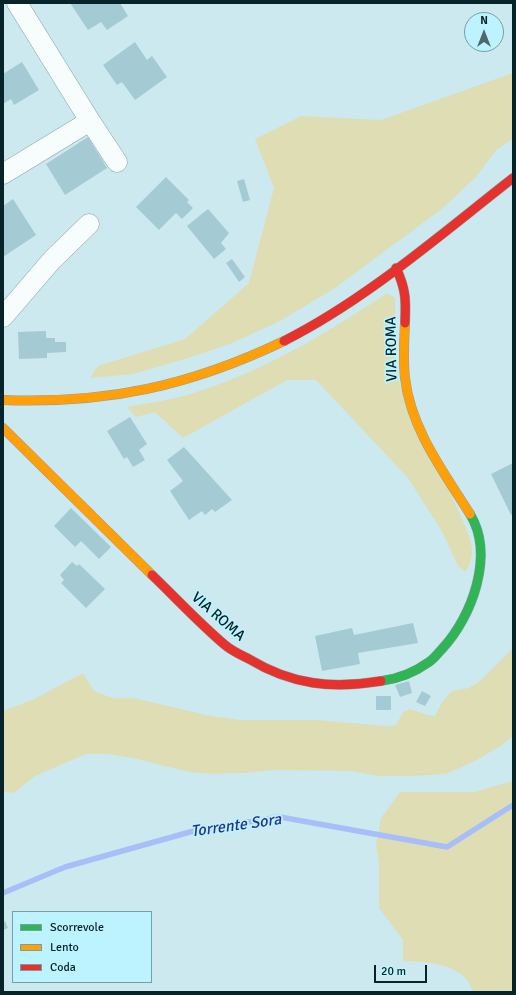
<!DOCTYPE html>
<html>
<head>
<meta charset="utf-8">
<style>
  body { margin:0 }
  #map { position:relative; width:516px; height:995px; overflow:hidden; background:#cce9f0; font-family:Signika,sans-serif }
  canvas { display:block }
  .frame { position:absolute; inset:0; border:4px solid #062429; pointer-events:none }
  .legend { position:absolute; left:12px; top:911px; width:140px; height:72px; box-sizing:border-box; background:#bdf3ff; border:1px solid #74a0a9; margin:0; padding:5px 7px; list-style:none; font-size:12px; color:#062429 }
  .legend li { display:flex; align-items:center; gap:8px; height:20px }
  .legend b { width:20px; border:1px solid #74a0a9 }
  .north { position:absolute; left:464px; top:12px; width:40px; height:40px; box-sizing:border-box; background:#bdf3ff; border:1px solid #74a0a9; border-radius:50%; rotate:0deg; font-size:11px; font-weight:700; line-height:16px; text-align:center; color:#062429 }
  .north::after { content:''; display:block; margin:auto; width:14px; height:18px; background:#4b696f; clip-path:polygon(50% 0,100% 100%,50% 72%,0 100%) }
  .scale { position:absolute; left:374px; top:965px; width:53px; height:18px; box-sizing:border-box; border:2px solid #062429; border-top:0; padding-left:5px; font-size:12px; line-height:14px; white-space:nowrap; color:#062429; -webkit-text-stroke:3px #bdf3ff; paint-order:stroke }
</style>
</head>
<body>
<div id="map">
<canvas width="516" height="995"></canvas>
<div class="frame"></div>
<ul class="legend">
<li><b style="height:5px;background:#30b455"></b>Scorrevole</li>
<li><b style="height:5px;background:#ff9f0a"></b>Lento</li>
<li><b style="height:5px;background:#e5322d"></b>Coda</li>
</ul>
<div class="north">N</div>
<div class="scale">20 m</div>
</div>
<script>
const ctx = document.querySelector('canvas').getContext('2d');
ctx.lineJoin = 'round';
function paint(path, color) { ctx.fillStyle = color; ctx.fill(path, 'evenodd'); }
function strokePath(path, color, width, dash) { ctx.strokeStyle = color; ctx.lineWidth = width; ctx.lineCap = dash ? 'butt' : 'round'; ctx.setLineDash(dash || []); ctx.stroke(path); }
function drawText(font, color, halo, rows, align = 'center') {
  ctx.font = font + ' Signika,sans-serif'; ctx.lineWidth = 3.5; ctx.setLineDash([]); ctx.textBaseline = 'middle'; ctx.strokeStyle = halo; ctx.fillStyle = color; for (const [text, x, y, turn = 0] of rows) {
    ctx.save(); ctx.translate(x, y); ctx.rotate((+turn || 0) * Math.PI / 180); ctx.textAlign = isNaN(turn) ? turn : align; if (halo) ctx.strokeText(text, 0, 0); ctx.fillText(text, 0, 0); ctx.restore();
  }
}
const green = new Path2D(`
  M513,73V139L496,150L477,176L443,208L335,288L280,321L230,344L188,358L133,374L90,378L98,366L185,339L249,283L274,188L255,139L301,116L381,120Z
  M387,293L395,298V373L463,521C471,542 477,551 466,572L458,566L443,533L408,478L316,380H287L183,438L155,412L136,417L127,407C146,403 167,401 187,395C259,374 326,334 387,293Z
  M513,648V736L502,745L475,761L446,774L410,776H378L350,771L274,770L244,773L210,774L189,772L137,759L109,754H86L35,776L14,793L3,791V711L32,700L83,673L94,691L112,698H134L210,716L241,720H317L385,726L396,725L403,712L410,709L427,715L435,716L442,702L452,691L469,688L480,681Z
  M513,781V992H473C465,963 427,962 403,961V940L379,908V864L376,844L381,818L400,792H474Z`);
const stream = new Path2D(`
  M3,893L65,867L197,830L280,817L447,847L513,805`);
const building = new Path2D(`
  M70,3H120L128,16L107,30L101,22L88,30Z
  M135,42L147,60L152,56L167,77L135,100L122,82L117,85L103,65Z
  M22,62L39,90L14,105L11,99L3,104V74Z
  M88,137L107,168L65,195L46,164Z
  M166,177L189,200L187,202L193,208L182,219L176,213L159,230L136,207Z
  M244,179L250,200L243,202L237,181Z
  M13,199L36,235L3,257V206Z
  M208,209L229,233L221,243L226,249L214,259L187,226Z
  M232,259L245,277L239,282L226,263Z
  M46,331V338H55V342H66V352L47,353V358L19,359L18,332Z
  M130,417L147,444L139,450L145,460L133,467L127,457L124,459L107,431Z
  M184,447L232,500L215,512L212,509L205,515L202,511L189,520L170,491L183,481L167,460Z
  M513,463V514L511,515L491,474Z
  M71,508L111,547L99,559L81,541L75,547L54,526Z
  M72,562L77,566L79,564L105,589L86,608L61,583L64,580L60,575Z
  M413,623L418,643L358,653L360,664L322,671L315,636L352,628L354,635Z
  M409,681L412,693L400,697L395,685Z
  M422,691L431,696L425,706L416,702Z
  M376,696H391V710H376Z
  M5,921L8,928L3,930V922Z`);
const street = new Path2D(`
  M90,121L117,162
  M3,174L90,121L17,3
  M3,317L52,260L89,224`);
const fast = new Path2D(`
  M381,681C398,679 415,672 429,662C434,659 438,653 442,649C472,617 495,555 470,514`);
const slow = new Path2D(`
  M405,323C404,341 403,360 405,378C411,429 443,471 470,514
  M3,400C107,404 190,386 284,341
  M3,428L152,575`);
const jam = new Path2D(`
  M396,268C406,289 406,300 405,323
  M284,341C367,299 440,235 513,178
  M152,575C176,598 199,623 225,645C232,651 241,655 249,659C292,685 332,689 381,681`);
const streetNames = [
  ["VIA ROMA",392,349,-91],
  ["VIA ROMA",218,617,41]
];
const waterNames = [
  ["Torrente Sora",236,826,-8]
];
paint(green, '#deddb4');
strokePath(stream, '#a7bef9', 5.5);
paint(building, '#a4cbd3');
strokePath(street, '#87a2a7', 21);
strokePath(fast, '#87a2a7', 10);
strokePath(slow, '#87a2a7', 10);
strokePath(jam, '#87a2a7', 10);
strokePath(street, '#f7fcfd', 20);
strokePath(fast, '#30b455', 9);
strokePath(slow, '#ff9f0a', 9);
strokePath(jam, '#e5322d', 9);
drawText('15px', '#062429', '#bdf3ff', streetNames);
drawText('italic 16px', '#28318c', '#bdf3ff', waterNames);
</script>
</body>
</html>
